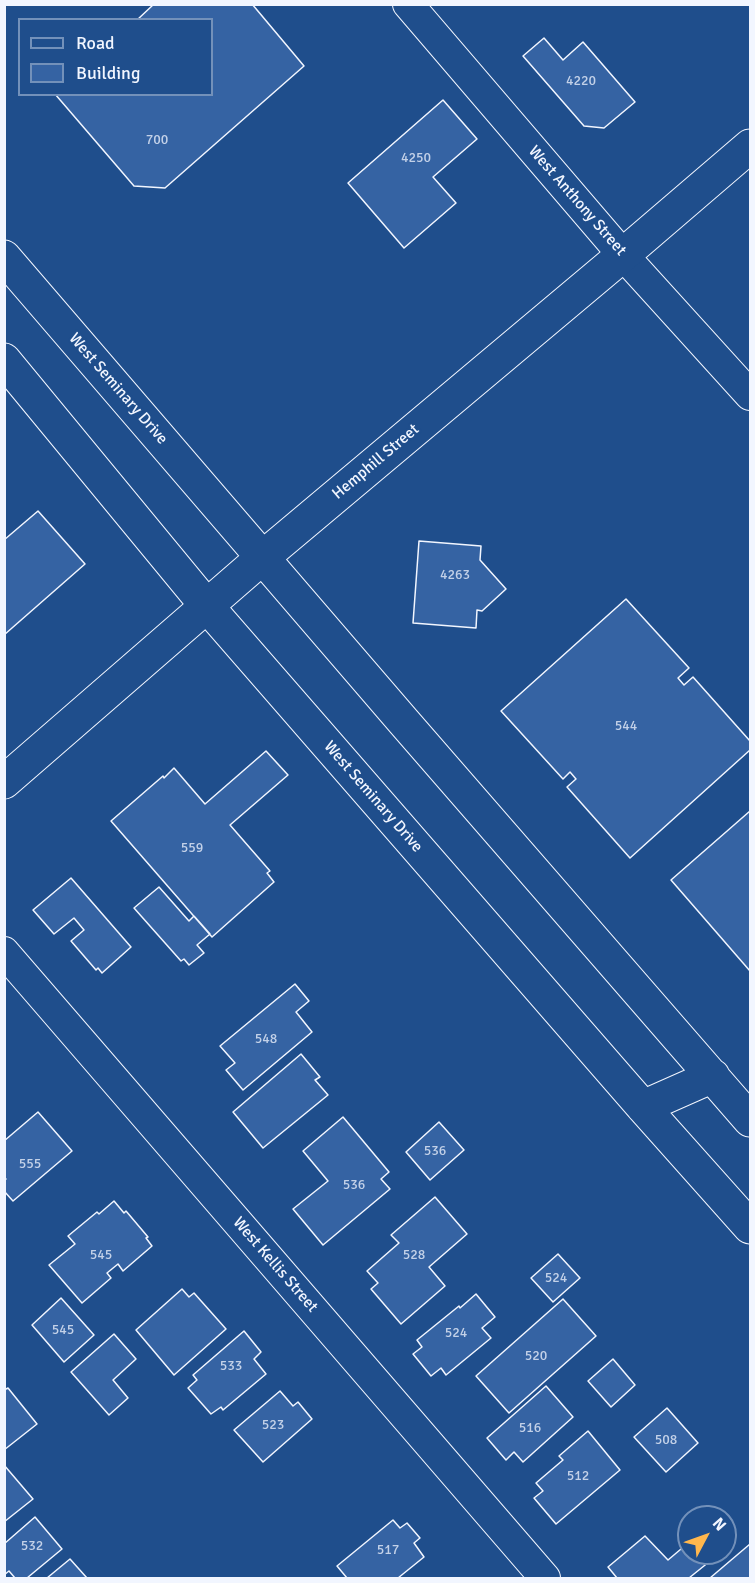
<!DOCTYPE html>
<html>
<head>
<meta charset="utf-8">
<style>
  body { margin:0 }
  #map { position:relative; width:755px; height:1583px; overflow:hidden; background:#1f4e8c; font-family:Signika,sans-serif }
  canvas { display:block }
  .frame { position:absolute; inset:0; border:6px solid #f2f6ff; pointer-events:none }
  .legend { position:absolute; left:18px; top:18px; width:195px; height:78px; box-sizing:border-box; background:#1f4e8c; border:2px solid #7391ba; margin:0; padding:8px 10px; list-style:none; font-size:18px; color:#f2f6ff }
  .legend li { display:flex; align-items:center; gap:12px; height:30px }
  .legend b { width:30px; border:2px solid #7391ba }
  .north { position:absolute; left:677px; top:1505px; width:60px; height:60px; box-sizing:border-box; background:#1f4e8c; border:2px solid #7391ba; border-radius:50%; rotate:49deg; font-size:16px; font-weight:700; line-height:24px; text-align:center; color:#f2f6ff }
  .north::after { content:''; display:block; margin:auto; width:21px; height:27px; background:#ffb74d; clip-path:polygon(50% 0,100% 100%,50% 72%,0 100%) }
</style>
</head>
<body>
<div id="map">
<canvas width="755" height="1583"></canvas>
<div class="frame"></div>
<ul class="legend">
<li><b style="height:8px;background:#1f4e8c"></b>Road</li>
<li><b style="height:16px;background:#3563a3"></b>Building</li>
</ul>
<div class="north">N</div>
</div>
<script>
const ctx = document.querySelector('canvas').getContext('2d');
ctx.lineJoin = 'round';
function paint(path, color) { ctx.fillStyle = color; ctx.fill(path, 'evenodd'); }
function strokePath(path, color, width, dash) { ctx.strokeStyle = color; ctx.lineWidth = width; ctx.lineCap = dash ? 'butt' : 'round'; ctx.setLineDash(dash || []); ctx.stroke(path); }
function drawText(font, color, halo, rows, align = 'center') {
  ctx.font = font + ' Signika,sans-serif'; ctx.lineWidth = 4.5; ctx.setLineDash([]); ctx.textBaseline = 'middle'; ctx.strokeStyle = halo; ctx.fillStyle = color; for (const [text, x, y, turn = 0] of rows) {
    ctx.save(); ctx.translate(x, y); ctx.rotate((+turn || 0) * Math.PI / 180); ctx.textAlign = isNaN(turn) ? turn : align; if (halo) ctx.strokeText(text, 0, 0); ctx.fillText(text, 0, 0); ctx.restore();
  }
}
const building = new Path2D(`
  M154,4H252L304,66L165,188L134,186L55,94H212V20H137Z
  M544,38L563,60L583,42L635,102L604,128L584,126L523,56Z
  M443,100L477,139L433,177L456,203L404,248L348,183Z
  M38,511L85,564L4,635V540Z
  M419,541L481,546L480,560L506,589L482,611L477,610L476,628L413,623Z
  M626,599L689,668L678,678L684,685L693,677L750,741V750L630,858L567,787L576,779L570,772L563,779L501,711Z
  M266,751L288,775L230,825L270,871L267,873L274,882L212,937L111,821L163,776L164,778L174,768L205,804Z
  M750,811V971L671,880Z
  M71,878L131,947L102,973L98,968L96,970L71,941L84,930L74,918L54,934L33,910Z
  M159,887L189,921L194,916L210,934L197,945L204,953L189,965L184,959L181,961L134,908Z
  M295,984L309,1001L296,1012L312,1032L243,1090L226,1070L235,1063L220,1046Z
  M301,1054L320,1077L315,1080L328,1095L263,1148L233,1112Z
  M38,1112L72,1151L13,1201L4,1191V1180L6,1179L4,1177V1141Z
  M343,1117L389,1172L381,1179L390,1189L323,1245L293,1209L328,1181L303,1151Z
  M439,1122L464,1150L430,1180L406,1152Z
  M435,1197L467,1234L429,1267L445,1286L401,1324L371,1289L378,1283L367,1271L399,1243L391,1235Z
  M114,1201L124,1213L126,1211L148,1237L146,1238L152,1246L123,1271L118,1264L107,1273L111,1278L82,1303L49,1265L75,1244L68,1236L97,1212L99,1214Z
  M558,1254L580,1278L553,1302L531,1278Z
  M182,1289L189,1297L194,1293L226,1329L174,1375L136,1330Z
  M476,1294L495,1317L482,1328L491,1338L446,1375L441,1368L431,1376L413,1354L422,1347L417,1340L459,1306L460,1308Z
  M61,1298L94,1335L64,1362L32,1325Z
  M563,1299L596,1336L509,1413L476,1376Z
  M244,1331L261,1352L254,1359L266,1374L223,1410L221,1407L211,1414L188,1388L197,1380L193,1375Z
  M114,1334L136,1359L113,1380L128,1398L109,1415L71,1372Z
  M613,1359L635,1385L611,1407L588,1381Z
  M546,1386L573,1417L523,1462L514,1452L506,1460L487,1438Z
  M8,1388L37,1424L4,1450V1390Z
  M280,1391L293,1406L298,1402L312,1419L263,1462L234,1430Z
  M667,1408L698,1443L666,1472L634,1437Z
  M588,1431L620,1470L556,1524L534,1498L543,1491L536,1483L563,1460L559,1456Z
  M4,1465L33,1499L4,1522Z
  M35,1517L62,1549L27,1578H15L9,1571L4,1575V1544Z
  M393,1520L400,1528L407,1523L420,1538L414,1543L424,1557L398,1578H347L337,1566Z
  M645,1536L668,1560L681,1549L689,1548V1553H720L689,1578H617L608,1567Z
  M750,1544V1578H710Z
  M70,1559L87,1578H47Z`);
const minor = new Path2D(`
  M408,4L623,255L750,395
  M4,952L545,1578`);
const secondary = new Path2D(`
  M4,257L404,722L750,1120
  M4,360L206,605L643,1107L750,1227
  M4,782L262,558L623,255L750,146
  M643,1107L713,1076`);
const numberNames = [
  ["4220",581,81],
  ["700",157,140],
  ["4250",416,158],
  ["4263",455,575],
  ["544",626,726],
  ["559",192,848],
  ["548",266,1039],
  ["536",435,1151],
  ["555",30,1164],
  ["536",354,1185],
  ["545",101,1255],
  ["528",414,1255],
  ["524",556,1278],
  ["545",63,1330],
  ["524",456,1333],
  ["520",536,1356],
  ["533",231,1366],
  ["523",273,1425],
  ["516",530,1428],
  ["508",666,1440],
  ["512",578,1476],
  ["532",32,1546],
  ["517",388,1550]
];
const streetNames = [
  ["West Anthony Street",577,201,49],
  ["West Seminary Drive",118,389,49],
  ["Hemphill Street",376,462,-40],
  ["West Seminary Drive",373,797,49],
  ["West Kellis Street",275,1265,49]
];
paint(building, '#3563a3');
strokePath(building, '#f2f6ff', 1.5);
strokePath(minor, '#f2f6ff', 32);
strokePath(secondary, '#f2f6ff', 35);
strokePath(minor, '#1f4e8c', 30);
strokePath(secondary, '#1f4e8c', 33);
drawText('14px', '#c3d1e8', null, numberNames);
drawText('16px', '#f2f6ff', '#1f4e8c', streetNames);
</script>
</body>
</html>
